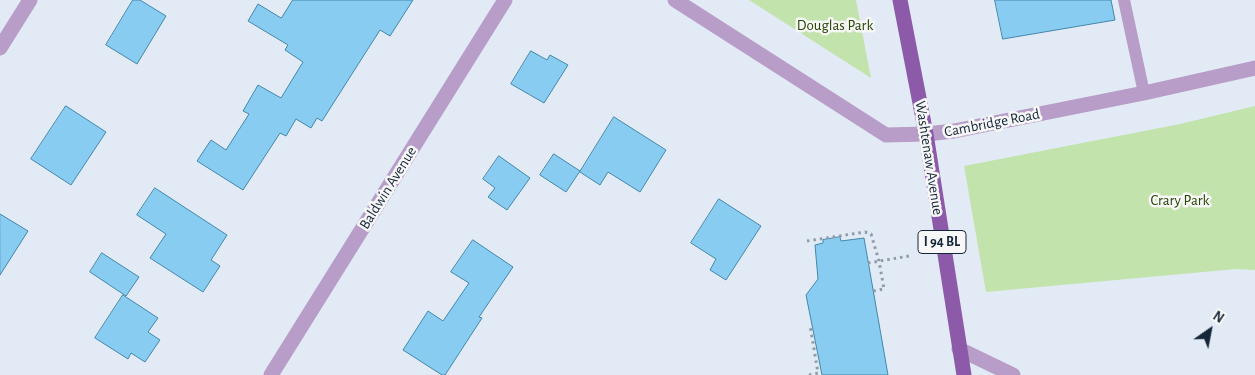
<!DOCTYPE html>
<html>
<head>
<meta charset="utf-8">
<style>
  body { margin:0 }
  #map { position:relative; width:1255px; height:375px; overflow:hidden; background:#e2ebf5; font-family:"Alegreya Sans",sans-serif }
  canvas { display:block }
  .north { position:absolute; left:1185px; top:305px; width:50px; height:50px; -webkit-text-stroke:4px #f7f7f7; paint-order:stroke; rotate:33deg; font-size:14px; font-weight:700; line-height:20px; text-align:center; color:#152639 }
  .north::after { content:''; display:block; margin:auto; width:18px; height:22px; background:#152639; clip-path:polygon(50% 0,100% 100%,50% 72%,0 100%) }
</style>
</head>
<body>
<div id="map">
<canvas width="1255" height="375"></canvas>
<div class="north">N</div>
</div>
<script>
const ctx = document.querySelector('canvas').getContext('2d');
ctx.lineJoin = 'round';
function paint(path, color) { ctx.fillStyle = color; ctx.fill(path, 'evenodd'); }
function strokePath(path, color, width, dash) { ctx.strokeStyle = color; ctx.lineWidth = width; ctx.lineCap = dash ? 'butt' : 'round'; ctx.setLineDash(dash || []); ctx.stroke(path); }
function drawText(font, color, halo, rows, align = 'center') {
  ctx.font = font + ' "Alegreya Sans",sans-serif'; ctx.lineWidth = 5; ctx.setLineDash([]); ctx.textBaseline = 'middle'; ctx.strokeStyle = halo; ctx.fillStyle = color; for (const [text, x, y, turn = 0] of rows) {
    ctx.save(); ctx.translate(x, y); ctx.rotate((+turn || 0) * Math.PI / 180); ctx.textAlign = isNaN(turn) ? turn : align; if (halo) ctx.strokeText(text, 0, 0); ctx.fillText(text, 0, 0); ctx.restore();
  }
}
const green = new Path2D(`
  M749,0H856L871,78Z
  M1255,106V270L1236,269L986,292L964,166L1180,124Z`);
const building = new Path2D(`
  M133,0H140L166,16L137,64L106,45Z
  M293,0H413L390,36L380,30L322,121L317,118L311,128L296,119L286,136L280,133L243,190L197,161L211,140L226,150L249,114L243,111L258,85L281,98L303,62L285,50L288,45L248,21L258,4L281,18Z
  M995,0H1111L1115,20L1003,39Z
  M531,51L547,60L550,55L568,65L544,103L511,84Z
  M66,106L106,132L71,185L31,159Z
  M614,117L666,150L640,192L608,172L600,185L580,172Z
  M554,154L580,171L566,192L540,175Z
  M499,156L530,178L507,210L488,197L495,188L483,179Z
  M155,188L227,235L211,260L220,266L203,292L150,258L166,234L137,215Z
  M719,199L761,226L726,280L710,270L716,259L691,243Z
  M0,214L28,231L0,275Z
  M840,237L841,241L864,238L888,375H822L806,295L818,279L815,245L823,243V240Z
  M473,240L513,267L479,317L482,318L445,375H442L403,350L428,311L443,321L469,283L451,272Z
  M102,253L139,277L126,296L90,272Z
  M123,295L158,318L148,332L160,340L145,362L131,353L128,359L95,338Z`);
const path = new Path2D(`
  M807,241L865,232L871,234L879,261L884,289L873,291
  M868,263L909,256
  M809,375L818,373L810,325`);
const service = new Path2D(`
  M1124,0L1144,93`);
const minor = new Path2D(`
  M675,0L886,135L926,134L954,131L1144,93L1255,68
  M0,48L30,0
  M959,349L1013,375
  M271,375L505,0`);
const primary = new Path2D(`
  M900,0L926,134L964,375`);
const shields = [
  [942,242,48]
];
const shieldNames = [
  ["I 94 BL",942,242]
];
const parkNames = [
  ["Douglas Park",835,25],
  ["Crary Park",1180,200]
];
const streetNames = [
  ["Cambridge Road",992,123,-11],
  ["Washtenaw Avenue",929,158,81],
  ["Baldwin Avenue",388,188,-58]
];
paint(green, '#c3e3ac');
paint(building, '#88ccf1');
strokePath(building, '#4387a9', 1);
strokePath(path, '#8f9ba9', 3, [2.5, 4]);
strokePath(service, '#b89dc9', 12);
strokePath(minor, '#b89dc9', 15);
strokePath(primary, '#8d5aa9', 15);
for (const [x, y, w] of shields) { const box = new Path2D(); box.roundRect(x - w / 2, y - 11.5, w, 23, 4); ctx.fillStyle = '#f7f7f7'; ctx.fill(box); strokePath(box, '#152639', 1); }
drawText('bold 14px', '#152639', null, shieldNames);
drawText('15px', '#254500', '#f7f7f7', parkNames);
drawText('15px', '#152639', '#f7f7f7', streetNames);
</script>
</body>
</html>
